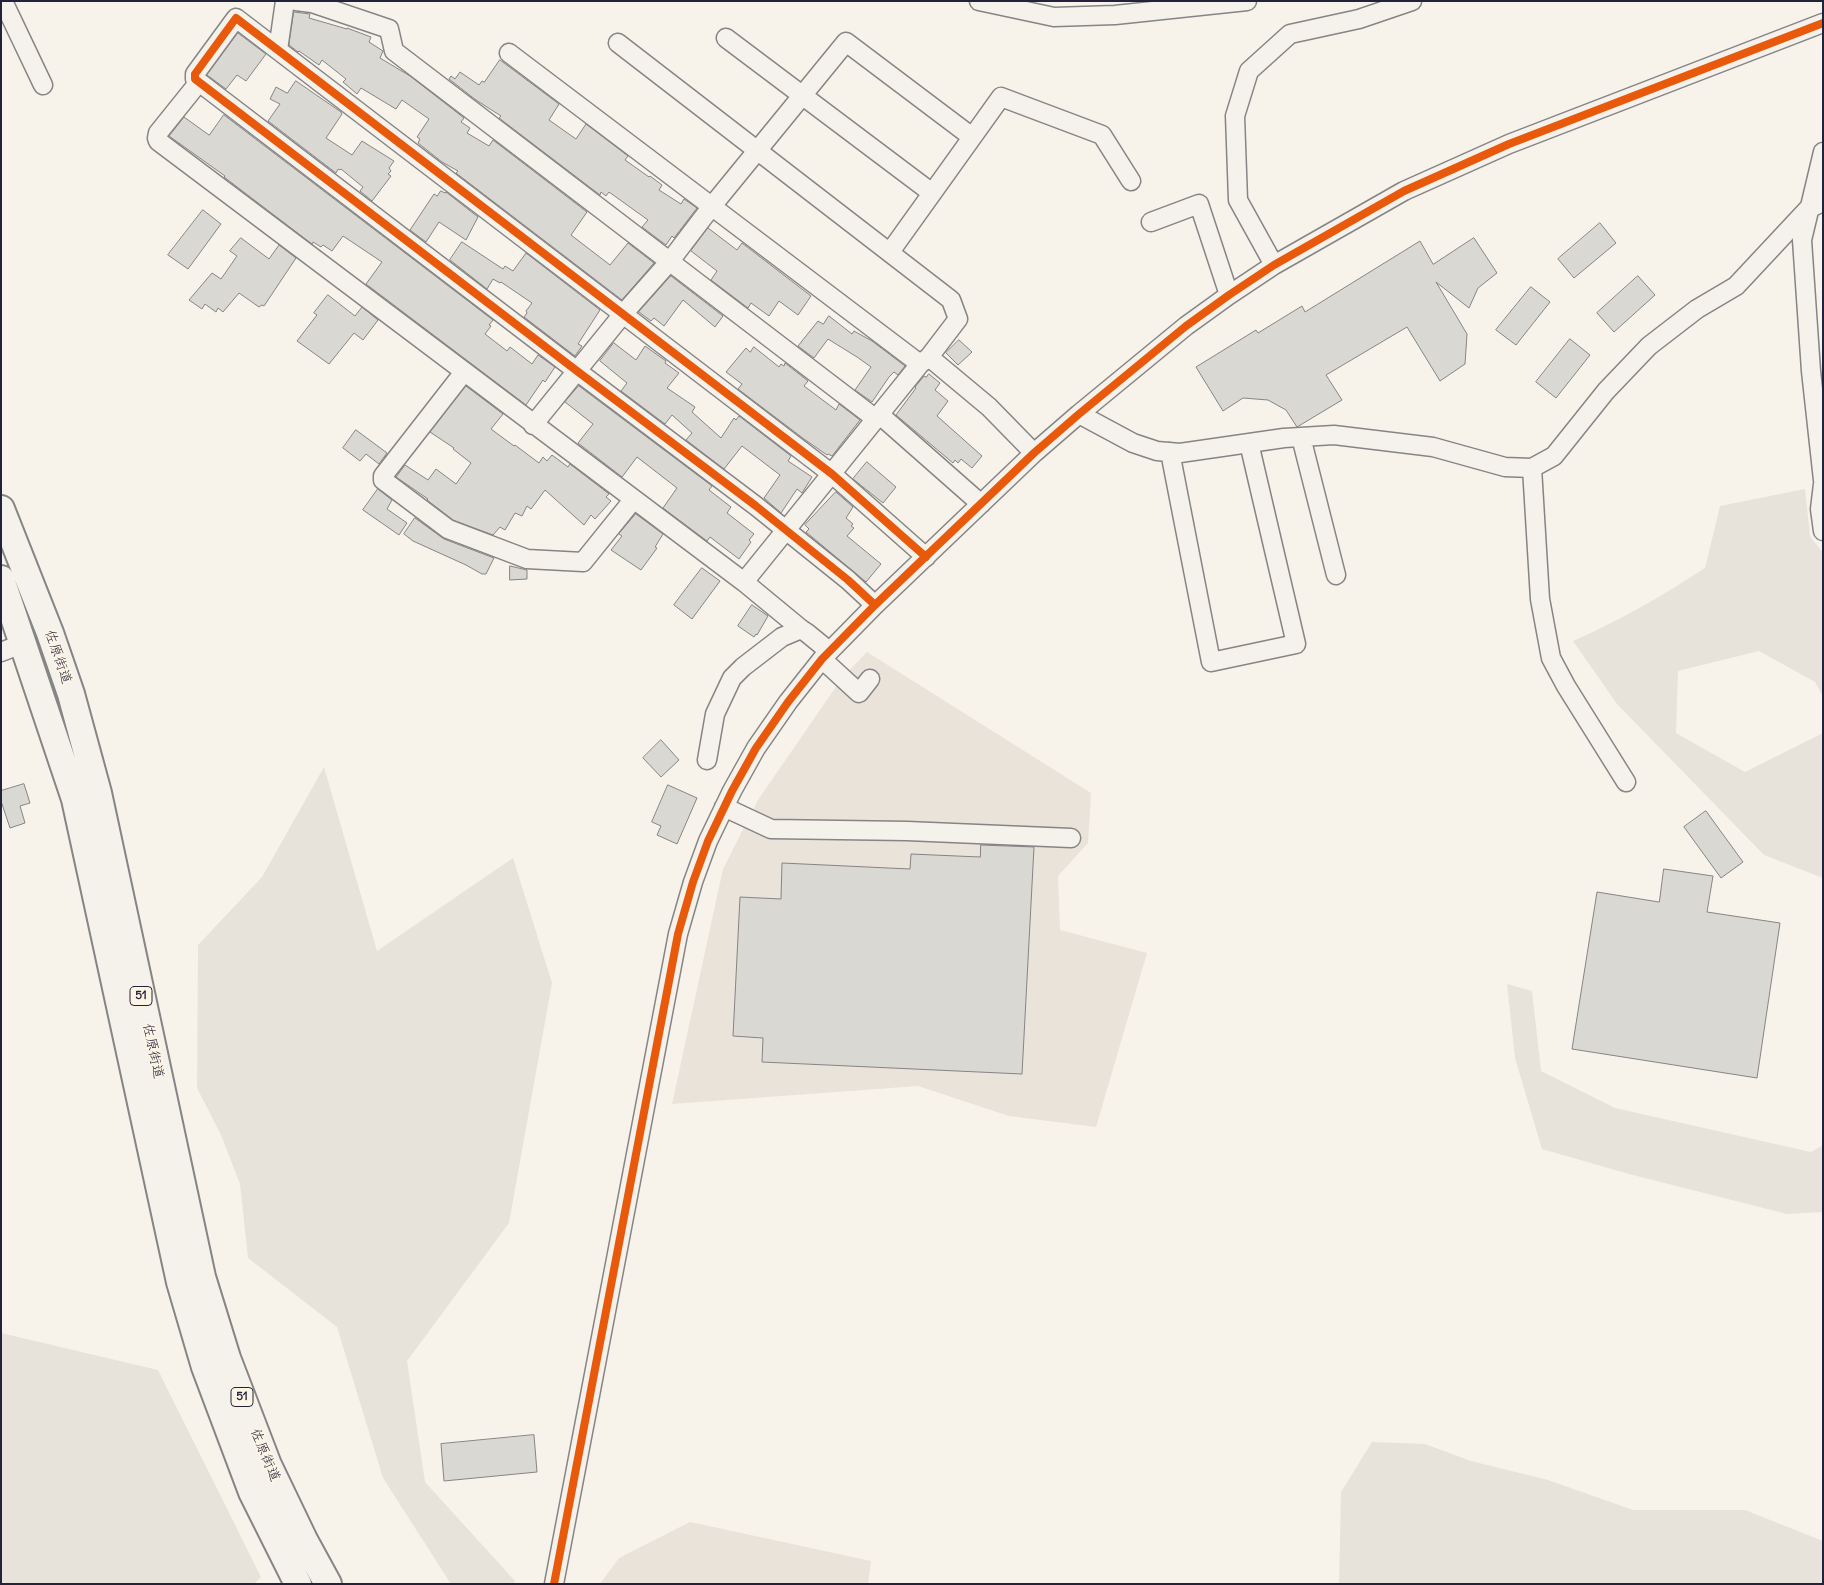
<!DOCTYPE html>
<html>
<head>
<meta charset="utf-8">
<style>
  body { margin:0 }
  #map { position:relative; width:1824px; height:1585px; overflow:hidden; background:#f7f3ea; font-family:Delius,sans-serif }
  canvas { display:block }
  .frame { position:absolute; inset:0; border:2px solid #22223b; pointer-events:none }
</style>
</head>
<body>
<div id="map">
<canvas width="1824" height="1585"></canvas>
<div class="frame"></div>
</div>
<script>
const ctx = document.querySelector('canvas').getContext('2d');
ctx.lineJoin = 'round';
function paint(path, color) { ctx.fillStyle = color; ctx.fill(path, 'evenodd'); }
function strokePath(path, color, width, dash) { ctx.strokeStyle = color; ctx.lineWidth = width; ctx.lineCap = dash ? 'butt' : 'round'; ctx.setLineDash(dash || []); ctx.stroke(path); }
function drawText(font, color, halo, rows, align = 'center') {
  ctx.font = font + ' Delius,"Klee One",sans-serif'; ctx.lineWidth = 4; ctx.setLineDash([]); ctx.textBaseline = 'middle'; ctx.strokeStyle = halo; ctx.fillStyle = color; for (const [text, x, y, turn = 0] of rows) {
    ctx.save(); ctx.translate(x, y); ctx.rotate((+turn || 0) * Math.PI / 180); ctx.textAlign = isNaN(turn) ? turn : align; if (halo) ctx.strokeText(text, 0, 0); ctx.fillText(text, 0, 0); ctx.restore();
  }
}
const built = new Path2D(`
  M867,652L1091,793L1088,843L1058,876L1060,930L1147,953L1096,1127L1009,1116L918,1086L672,1104L723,869L758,800L842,678Z
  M690,1522L871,1561L868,1584H600L619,1558Z`);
const green = new Path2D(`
  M1805,489L1810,536L1823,553V697L1815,682L1759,651L1678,671L1676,733L1745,772L1823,733V878L1764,855L1617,704L1573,641C1619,621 1662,596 1705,568L1720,506Z
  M324,767L377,951L513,858L552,983L509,1223L407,1361L425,1482L515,1581L514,1584H451L383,1478L337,1327L248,1258L240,1184L221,1135L197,1088L198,945L262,877Z
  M1507,984L1532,991L1541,1071L1615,1108L1811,1152L1823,1145V1212L1787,1214L1629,1174L1542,1149L1515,1058Z
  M1,1333L158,1370L261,1577L254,1584H1Z
  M1372,1442L1425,1444L1471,1461L1548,1480L1633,1510H1745L1823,1541V1584H1339L1341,1492Z`);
const building = new Path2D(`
  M294,12L310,14L309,18L347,29V28L371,37L369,42L383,51L380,58L410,76L464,118L461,122L470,128L467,133L489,146L493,140L587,212L571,235L610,265L628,243L654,263L622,300L456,173L458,171L442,162L418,143L420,139L417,137L429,119L402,100L396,109L361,88L357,94L343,82L346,79L322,60L319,65L299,51L298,52L289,45Z
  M238,33L266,54L246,81L237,75L226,89L207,75Z
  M500,60L559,104L549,120L576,139L586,124L628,156L625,160L649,177L650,176L662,185L659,190L681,204L684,199L697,208L674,238L672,236L666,245L642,227L648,220L609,192L606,196L601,192L600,195L499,118L501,116L476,100L449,79L451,76L455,79L460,72L479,85L482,81L484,82Z
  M296,81L341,112L342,114L326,138L352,155L362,141L394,161L389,168L391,171L388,174L391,176L372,201L360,191L363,187L341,169L340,170L338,169L336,173L268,121L280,104L270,99L276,87L287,93Z
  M224,115L493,320L489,325L491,326L485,334L507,351L510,347L532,364L538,355L555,367L545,382L543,380L526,405L366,284L382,262L343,236L332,251L323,245L321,247L313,242L312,244L224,177L225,176L169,136L184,117L209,135Z
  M441,191L445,193L446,192L478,217L466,240L439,222L426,242L410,230L434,194L437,196Z
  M203,210L221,224L188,269L168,255Z
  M1600,223L1616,243L1574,278L1558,259Z
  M708,228L737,250L742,243L811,296L798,315L779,301L769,316L751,303L748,308L711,280L717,271L691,251Z
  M241,238L269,259L279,245L296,258L264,306L262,305L259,307L239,293L223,312L218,308L216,312L205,304L202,309L189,300L212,273L221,279L237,256L230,251Z
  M1474,238L1497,273L1478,288L1469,308L1436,282L1467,334L1465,364L1440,381L1407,327L1326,375L1342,400L1297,427L1286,410L1268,400L1243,398L1223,411L1196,367L1256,330L1258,333L1302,306L1305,312L1420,241L1433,264Z
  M462,242L503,269L505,266L513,271L526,253L600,310L578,344L582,346L575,356L524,317L527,313L526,311L532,303L501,282L500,283L493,279L487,289L450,260Z
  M671,276L723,316L715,327L683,300L664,326L654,318L651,321L639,312Z
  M1638,276L1655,295L1614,332L1597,313Z
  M1531,287L1550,302L1516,345L1496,330Z
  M328,295L355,316L362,307L378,320L363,340L354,333L329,364L297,341L317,315L314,313Z
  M829,316L852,334L854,331L872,341L905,366L898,375L894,372L889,377L872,402L855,390L871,367L857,357L828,339L814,358L798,346L818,321L823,324Z
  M1570,339L1590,355L1556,398L1536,382Z
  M959,340L972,352L958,365L946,353Z
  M614,343L636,360L645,346L666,361L665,363L679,373L667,388L695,407L692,412L721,438L734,418L736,420L739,416L791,456L788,461L812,477L802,493L797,489L781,513L764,498L780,475L742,446L724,469L686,440L692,433L672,415L665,424L621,391L627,383L600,361Z
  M754,347L779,367L781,364L784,366L785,363L808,381L804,386L836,410L839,404L860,420L832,456L828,454L827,455L804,439L738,389L742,384L726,372L746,348L750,352Z
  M929,374L940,383L935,390L948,401L937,416L982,456L972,468L961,459L958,463L955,460L953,463L896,415L916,388L915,387L924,376L926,377Z
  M466,386L503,414L491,429L514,446L515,445L539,463L543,457L547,461L552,455L568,467L570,464L609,494L606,497L611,501L595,519L591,515L584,525L545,490L531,509L527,506L522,516L515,513L505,530L500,527L493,535L453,520L427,500L428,499L396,477L405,465L428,480L436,469L456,484L471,463L453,449L454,448L430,432Z
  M579,386L712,486L709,490L731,507L727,513L754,534L749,540L751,542L739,559L710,537L707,541L663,508L677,488L637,457L622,477L578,443L593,424L565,402Z
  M356,430L387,453L379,464L366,454L360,461L343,448Z
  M867,462L896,487L883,503L853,479Z
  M378,489L392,500L387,509L407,523L399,535L363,510Z
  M836,492L853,507L846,518L853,524L851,526L854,528L847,536L881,564L866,582L806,532L809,529L805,525Z
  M636,514L663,534L655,547L657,548L641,570L611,550L622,536L619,534Z
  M415,518L444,539L494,558L486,574H482L466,565L413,541L404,534Z
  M510,566L527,570V579L510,580Z
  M702,568L720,581L692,619L674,605Z
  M752,605L768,616L757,635L756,634L754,637L738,626Z
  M661,740L679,760L661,777L643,758Z
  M24,784L30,803L20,806L25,823L10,828L1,801V791Z
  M668,785L697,798L677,844L657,835L661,826L652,822Z
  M1706,811L1743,862L1721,878L1684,827Z
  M981,845L1034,847L1022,1074L762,1062L763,1038L733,1036L740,897L781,899L782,863L910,869L911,854L980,857Z
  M1664,869L1713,876L1707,912L1780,923L1757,1078L1572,1049L1597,892L1659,902Z
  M534,1435L537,1472L444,1481L441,1444Z`);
const minor = new Path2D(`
  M3,1L43,85
  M296,1L312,3L389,29L394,51L876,419
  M979,1L1054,17L1115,15L1247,1
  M726,38L932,193
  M618,43L951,300L958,319L929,357L920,364L744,582
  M278,50L285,1
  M509,53L920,364
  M199,82L158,133L157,138L158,141L744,582L801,629
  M1823,152L1802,240L1811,371L1823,480
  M1151,222L1199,204L1229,295
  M890,252L1001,97L1102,135L1131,181
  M1274,265L1238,200L1235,116L1249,71L1290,34L1359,19L1412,1
  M929,357L989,407L1034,453
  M464,372L383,476V480L448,529L527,559L583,562L633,500
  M1079,414L1133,443L1157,451L1180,453L1284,438L1334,435L1433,447L1505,467L1532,468L1554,456L1606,391L1649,346L1697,309L1736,286L1808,209L1823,202
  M880,415L981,504
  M533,425L623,314L670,261L712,206L846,42L972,137
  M1301,437L1336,575
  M1170,452L1211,662L1296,644L1249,443
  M1532,468L1540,599L1551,658L1566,686L1626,782
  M1823,484L1820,509L1823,531
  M875,605L848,580L756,506L577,371L195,79V74L236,18L832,474L926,557
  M1,652L24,643
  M822,659L859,693L870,679
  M707,760L715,714L732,678L743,667L782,637L801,629L807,633L829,651
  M724,807L771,829L907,831L1071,838
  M554,1584L678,934L693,882L708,841L732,791L756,748L788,702L822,659L875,605L1034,453L1079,414L1186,326L1229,295L1274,265L1404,191L1509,144L1823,23`);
const highway = new Path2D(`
  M1,509L50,633L71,694L98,793L202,1277L227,1358L268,1465L304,1540L328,1584
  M1,579L75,799L180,1282L205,1367L252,1492L298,1584`);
const cycleway = new Path2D(`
  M875,605L848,580L756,506L577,371L195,79V74L236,18L832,474L926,557
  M554,1584L678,934L693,882L708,841L732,791L756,748L788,702L822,659L875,605L1034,453L1079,414L1186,326L1229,295L1274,265L1404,191L1509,144L1823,23`);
const shields = [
  [141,996,22],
  [242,1397,22]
];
const shieldNames = [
  ["51",141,996],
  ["51",242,1397]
];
const streetNames = [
  ["佐原街道",58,657,71],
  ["佐原街道",153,1051,78],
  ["佐原街道",265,1455,67]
];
paint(built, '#e9e3d9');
paint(green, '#e8e3da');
paint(building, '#dad8d2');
strokePath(building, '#868485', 1);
strokePath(minor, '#868485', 21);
strokePath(highway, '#868485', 30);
strokePath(minor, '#f5f2ec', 18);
strokePath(highway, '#f5f2ec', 26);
strokePath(cycleway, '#e8590c', 8);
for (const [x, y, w] of shields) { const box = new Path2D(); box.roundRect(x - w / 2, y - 9.5, w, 19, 4); ctx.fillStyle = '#fcf5e5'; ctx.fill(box); strokePath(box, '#22223b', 1); }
drawText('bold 12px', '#22223b', null, shieldNames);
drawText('14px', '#22223b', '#fcf5e5', streetNames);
</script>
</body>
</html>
